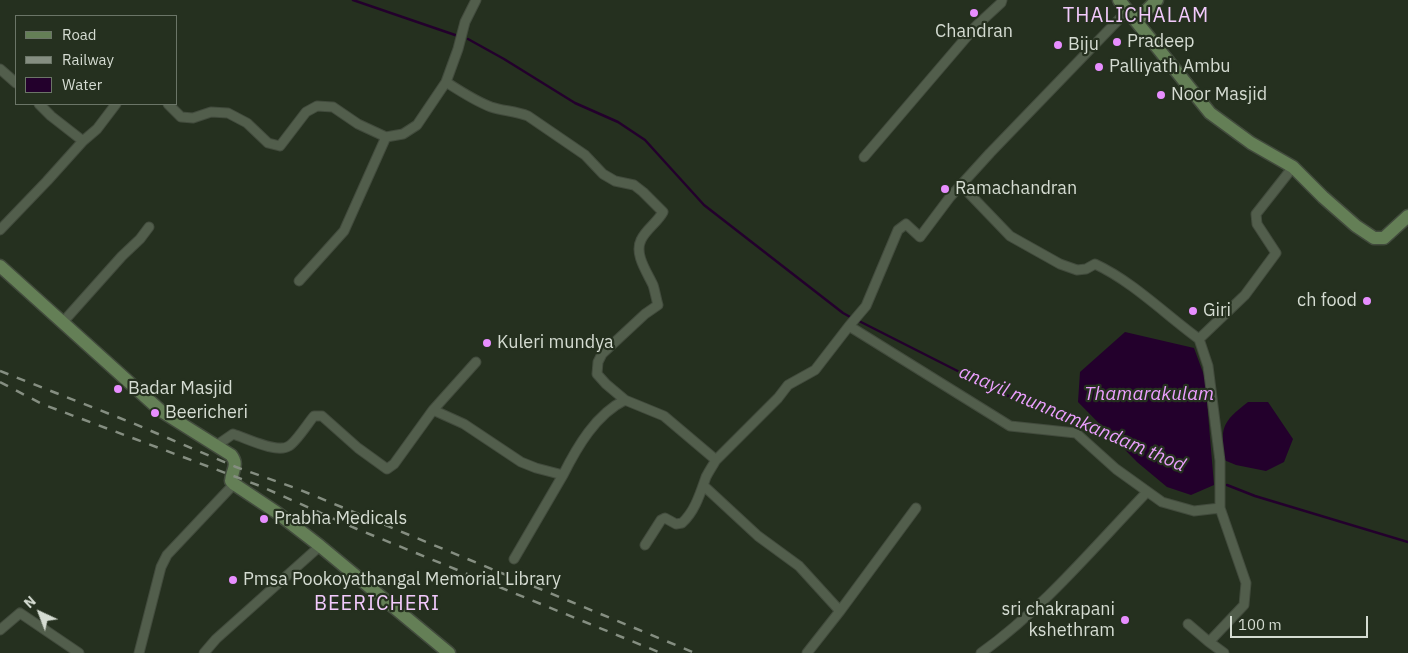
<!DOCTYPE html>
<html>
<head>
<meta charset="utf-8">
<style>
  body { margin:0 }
  #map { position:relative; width:1408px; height:653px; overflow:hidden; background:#25301f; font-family:"IBM Plex Sans",sans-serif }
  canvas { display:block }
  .legend { position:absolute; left:15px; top:15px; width:162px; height:90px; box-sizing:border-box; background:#25301f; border:1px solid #6b7567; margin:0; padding:6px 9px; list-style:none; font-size:15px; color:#d5dcd2 }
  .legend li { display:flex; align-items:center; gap:10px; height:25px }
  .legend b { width:25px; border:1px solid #6b7567 }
  .north { position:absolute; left:15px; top:588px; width:50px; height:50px; -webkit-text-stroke:4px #25301f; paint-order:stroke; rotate:317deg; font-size:14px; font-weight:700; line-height:20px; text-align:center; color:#d5dcd2 }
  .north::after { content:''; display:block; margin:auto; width:18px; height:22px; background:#d5dcd2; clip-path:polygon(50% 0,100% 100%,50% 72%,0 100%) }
  .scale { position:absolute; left:1230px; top:616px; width:138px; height:22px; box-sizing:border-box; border:2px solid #d5dcd2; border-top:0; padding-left:6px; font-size:15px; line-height:18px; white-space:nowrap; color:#d5dcd2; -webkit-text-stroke:4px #25301f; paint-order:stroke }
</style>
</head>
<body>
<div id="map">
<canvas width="1408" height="653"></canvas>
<ul class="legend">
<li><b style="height:6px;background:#647f56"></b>Road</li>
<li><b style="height:6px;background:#858e81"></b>Railway</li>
<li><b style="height:14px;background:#23002c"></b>Water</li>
</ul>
<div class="north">N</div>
<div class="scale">100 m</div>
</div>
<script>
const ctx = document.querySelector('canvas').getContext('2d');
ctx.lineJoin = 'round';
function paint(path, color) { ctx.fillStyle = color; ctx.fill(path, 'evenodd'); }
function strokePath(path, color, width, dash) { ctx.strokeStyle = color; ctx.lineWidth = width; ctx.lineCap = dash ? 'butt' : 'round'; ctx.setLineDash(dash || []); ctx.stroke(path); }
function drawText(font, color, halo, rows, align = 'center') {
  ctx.font = font + ' "IBM Plex Sans",sans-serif'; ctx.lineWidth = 4.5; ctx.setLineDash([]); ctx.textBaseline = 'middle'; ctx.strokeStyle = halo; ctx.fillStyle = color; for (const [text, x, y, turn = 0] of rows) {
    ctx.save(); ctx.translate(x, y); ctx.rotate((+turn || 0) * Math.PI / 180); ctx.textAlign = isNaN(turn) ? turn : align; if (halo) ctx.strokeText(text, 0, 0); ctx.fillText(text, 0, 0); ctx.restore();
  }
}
const water = new Path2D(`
  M1125,332L1194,348L1205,378L1214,485L1191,495L1167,487L1137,462L1078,402L1080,372Z
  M1248,402H1268L1293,439L1284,462L1266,471L1236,465L1224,460C1221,427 1221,423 1248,402Z`);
const stream = new Path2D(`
  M353,0L458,36
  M468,39L504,59L575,103L618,122L645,140L704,205L843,313L852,318
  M857,320L1001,393L1115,440
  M1227,485L1255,496L1408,542`);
const street = new Path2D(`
  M0,69L16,83
  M446,82C460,91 475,101 491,107C503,111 516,111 528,116L585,155L603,174L615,181L634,185L643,192L663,212C657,223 646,229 641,240C634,254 647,272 653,285C655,291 656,298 658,305L645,314L602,354L598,362L597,374L606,384L625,400
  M39,104L51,116L83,141
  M168,104L181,117L193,118L211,112L228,113L247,123L268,143L280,146L306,112L317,106L333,107L358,124L386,137L403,134L417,125L446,82L458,49L465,22L476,0
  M864,157L976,26L1001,3L1002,0
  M961,185L1010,236L1060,264L1077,270L1086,269L1095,264C1132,281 1166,315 1199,339
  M0,230L47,181L83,141L97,129L116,104
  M299,281L344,231L386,137
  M63,322L122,256L140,239L149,227
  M849,326L866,306L898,230L906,224L920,237L950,197L990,153L1127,11
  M433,410L476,362
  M217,445L233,434C246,438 277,454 289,446C296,442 308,423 314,416H322L358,448L387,469L394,464L433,410L464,424L521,462L536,468L563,475C577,447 596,414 625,400L664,416L716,460L778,398L788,385L815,370L849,326L1010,426L1076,433L1116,469L1162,502L1194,511L1220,508
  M704,486L758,536L799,566L840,611L807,653
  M645,545L661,520L665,518L676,524L682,523C695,511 700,494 706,477C709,471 713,465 716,460
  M514,559L563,475
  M840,611L916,508
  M1188,624L1209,642
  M0,630L20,613L79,653
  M139,653L161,567L167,555L234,484
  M204,653L216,639L320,546
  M981,653C1044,608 1094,547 1147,492
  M1224,653L1209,642L1244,605L1246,583L1220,508V461L1208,366L1199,339L1245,295L1276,253L1257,224L1256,214L1293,167`);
const secondary = new Path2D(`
  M1119,0L1210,113L1251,143L1293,167L1323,197L1356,226L1374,238H1384L1408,216
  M1136,21L1157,0
  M0,266L161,411L231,455C239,465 232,470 231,481L234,484L276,512L320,546L449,653`);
const rail = new Path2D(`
  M0,371L130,422L236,467L298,489L695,653
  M0,382L42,404L260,486L357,529L661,653`);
const markers = [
  [974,13,5,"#e88eff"],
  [1117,42,5,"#e88eff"],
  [1058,45,5,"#e88eff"],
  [1099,67,5,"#e88eff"],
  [1161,95,5,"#e88eff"],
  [945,189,5,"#e88eff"],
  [1367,301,5,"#e88eff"],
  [1193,311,5,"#e88eff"],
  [487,343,5,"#e88eff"],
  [118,389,5,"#e88eff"],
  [155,413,5,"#e88eff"],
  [264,519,5,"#e88eff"],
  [233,580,5,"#e88eff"],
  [1125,620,5,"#e88eff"]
];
const poiNames = [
  ["Chandran",974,32,"center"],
  ["Pradeep",1127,42],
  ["Biju",1068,45],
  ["Palliyath Ambu",1109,67],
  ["Noor Masjid",1171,95],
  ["Ramachandran",955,189],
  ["ch food",1357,301,"right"],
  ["Giri",1203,311],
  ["Kuleri mundya",497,343],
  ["Badar Masjid",128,389],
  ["Beericheri",165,413],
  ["Prabha Medicals",274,519],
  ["Pmsa Pookoyathangal Memorial Library",243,580],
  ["sri chakrapani",1115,610,"right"],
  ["kshethram",1115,631,"right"]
];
const waterNames = [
  ["Thamarakulam",1149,395],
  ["anayil munnamkandam thod",1072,419,23]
];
const quarterNames = [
  ["THALICHALAM",1136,16],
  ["BEERICHERI",377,604]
];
paint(water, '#23002c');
strokePath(stream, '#23002c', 2.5);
strokePath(street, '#424b3d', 11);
strokePath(secondary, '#424b3d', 15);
strokePath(street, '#525e4c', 9);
strokePath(secondary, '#647f56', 12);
strokePath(rail, '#858e81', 2.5, [9, 9]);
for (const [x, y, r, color] of markers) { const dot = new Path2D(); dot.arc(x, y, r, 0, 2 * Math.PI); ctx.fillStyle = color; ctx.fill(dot); strokePath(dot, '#25301f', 2); }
drawText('18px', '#d5dcd2', '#25301f', poiNames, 'left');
drawText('italic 19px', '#eb9ffe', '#25301f', waterNames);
ctx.letterSpacing = '1px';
drawText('20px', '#f2cafc', '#25301f', quarterNames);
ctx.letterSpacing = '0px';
</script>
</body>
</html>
